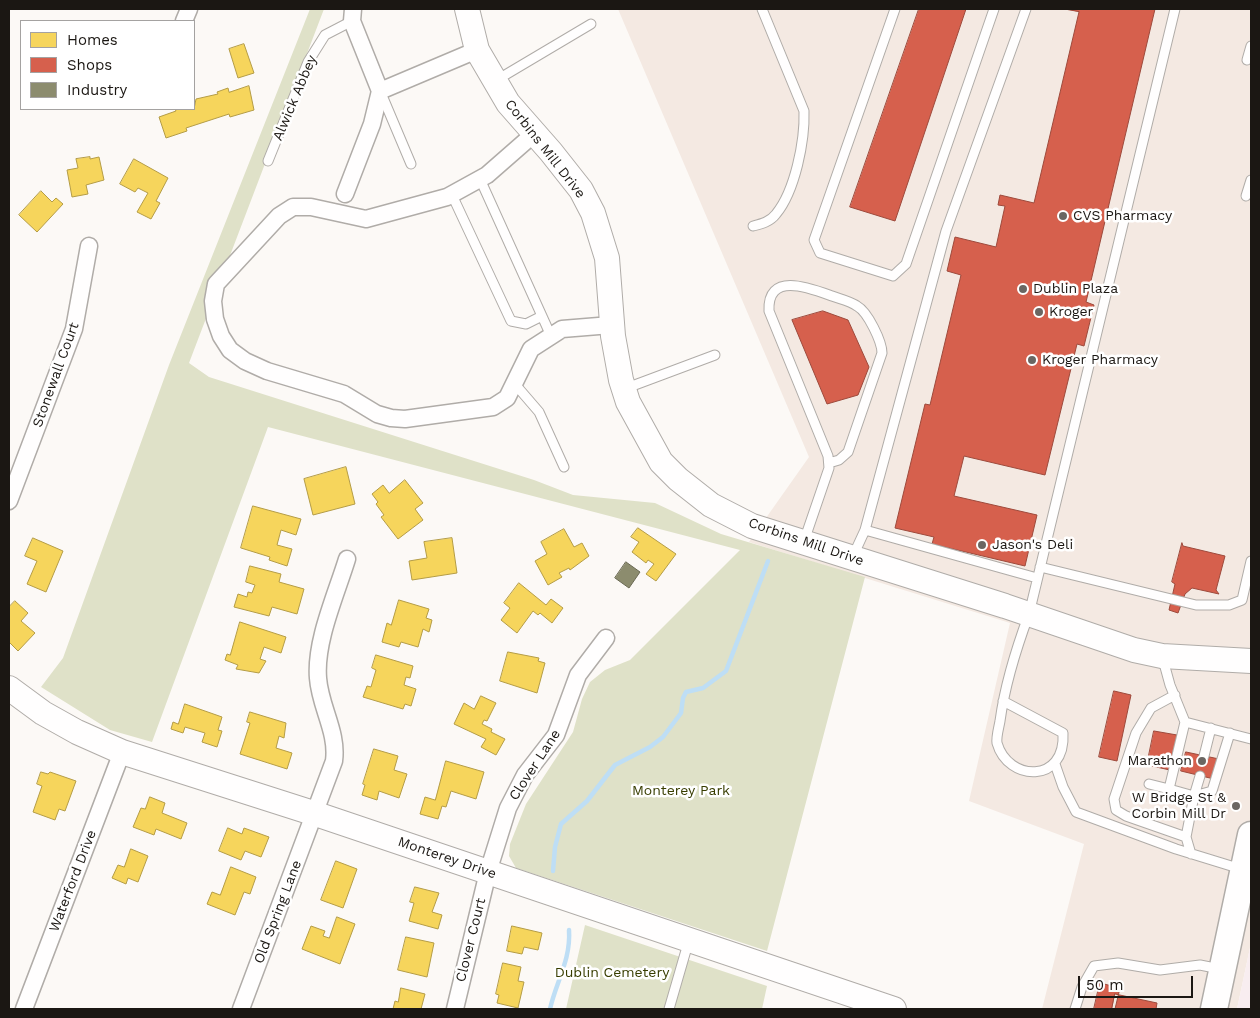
<!DOCTYPE html>
<html>
<head>
<meta charset="utf-8">
<style>
  body { margin:0 }
  #map { position:relative; width:1260px; height:1018px; overflow:hidden; background:#fcf9f6; font-family:"Work Sans",sans-serif }
  canvas { display:block }
  .frame { position:absolute; inset:0; border:10px solid #1b1713; pointer-events:none }
  .legend { position:absolute; left:20px; top:20px; width:175px; height:90px; box-sizing:border-box; background:#fff; border:1px solid #a4a2a1; margin:0; padding:6px 9px; list-style:none; font-size:15px; color:#1b1713 }
  .legend li { display:flex; align-items:center; gap:10px; height:25px }
  .legend b { width:25px; border:1px solid #a4a2a1 }
  .scale { position:absolute; left:1078px; top:976px; width:115px; height:22px; box-sizing:border-box; border:2px solid #1b1713; border-top:0; padding-left:6px; font-size:15px; line-height:18px; white-space:nowrap; color:#1b1713; -webkit-text-stroke:4px #fff; paint-order:stroke }
</style>
</head>
<body>
<div id="map">
<canvas width="1260" height="1018"></canvas>
<div class="frame"></div>
<ul class="legend">
<li><b style="height:14px;background:#f6d55c"></b>Homes</li>
<li><b style="height:14px;background:#d6604d"></b>Shops</li>
<li><b style="height:14px;background:#8c8c6e"></b>Industry</li>
</ul>
<div class="scale">50 m</div>
</div>
<script>
const ctx = document.querySelector('canvas').getContext('2d');
ctx.lineJoin = 'round';
function paint(path, color) { ctx.fillStyle = color; ctx.fill(path, 'evenodd'); }
function strokePath(path, color, width, dash) { ctx.strokeStyle = color; ctx.lineWidth = width; ctx.lineCap = dash ? 'butt' : 'round'; ctx.setLineDash(dash || []); ctx.stroke(path); }
function drawText(font, color, halo, rows, align = 'center') {
  ctx.font = font + ' "Work Sans",sans-serif'; ctx.lineWidth = 5; ctx.setLineDash([]); ctx.textBaseline = 'middle'; ctx.strokeStyle = halo; ctx.fillStyle = color; for (const [text, x, y, turn = 0] of rows) {
    ctx.save(); ctx.translate(x, y); ctx.rotate((+turn || 0) * Math.PI / 180); ctx.textAlign = isNaN(turn) ? turn : align; if (halo) ctx.strokeText(text, 0, 0); ctx.fillText(text, 0, 0); ctx.restore();
  }
}
const commercial = new Path2D(`
  M618,9H1251V943L1237,1009H1042L1084,844L969,801L1010,623L749,542L809,457Z`);
const education = new Path2D(`
  M1251,943V1009H1237Z`);
const green = new Path2D(`
  M310,9H324L189,363L209,377L534,480L573,495L655,503L721,534L865,577L767,951L516,868L509,856L510,844L526,804L573,732L582,699L590,682L605,670L630,660L740,550L268,427L152,742L110,730L41,687L63,658L169,365Z
  M585,925L767,986L762,1009H566Z`);
const homes = new Path2D(`
  M244,44L254,73L238,78L229,49Z
  M249,86L254,110L230,117L229,114L186,128L187,131L166,138L159,117L176,111L175,109H194L196,99L218,94L217,92L228,88L229,92Z
  M90,157V159L99,157L104,180L86,185L88,194L72,197L67,170L78,168L76,159Z
  M134,159L168,178L156,201L160,203L151,219L137,212L148,193L138,188L135,192L120,184Z
  M41,191L52,202L56,198L63,204L37,232L19,215Z
  M346,467L355,504L313,515L304,479Z
  M405,480L423,503L415,509L423,520L398,539L381,517L384,515L376,504L378,502L372,494L383,485L389,493Z
  M253,506L301,519L296,535L281,530L277,545L292,549L287,566L269,560L270,557L241,548Z
  M638,528L676,554L656,581L646,574L654,564L648,560L646,563L632,552L639,542L631,537Z
  M564,529L574,547L582,543L589,556L570,570L569,568L559,573L562,577L548,585L535,561L547,554L541,542Z
  M33,538L63,551L46,592L27,584L37,561L25,556Z
  M452,538L457,573L412,580L409,561L427,558L424,542Z
  M250,566L281,574L279,582L304,589L297,614L272,607L269,616L234,607L238,594L247,597L248,592L252,593L255,585L246,582Z
  M519,583L546,605L551,599L563,608L552,623L540,613L538,615L533,611L517,633L501,620L510,608L504,603Z
  M399,600L429,609L426,618L432,620L429,632L423,629L418,647L401,642L399,647L382,642L387,623L391,625Z
  M15,601L28,613L21,621L35,633L18,651L9,642V607Z
  M240,622L286,637L281,653L264,647L260,659L266,661L259,673L236,669L238,665L225,660L227,654L230,655Z
  M508,652L539,658L538,661L545,663L537,693L500,681Z
  M376,655L413,666L410,678L406,677L404,685L416,689L411,706L405,704L403,709L363,697L367,686L371,687L376,670L372,668Z
  M481,696L496,703L487,721L484,720L482,724L492,729L491,732L505,739L496,755L481,747L486,739L454,724L464,703L474,709Z
  M185,704L222,717L218,730L222,731L217,747L202,742L205,733L185,727L183,733L171,729L173,722L178,724Z
  M250,712L286,723L284,738L279,736L276,748L292,753L287,769L240,754L250,723L247,722Z
  M374,749L398,756L394,770L407,774L399,798L379,791L377,800L362,795L365,785L363,784Z
  M446,761L484,772L476,799L451,791L446,807L442,806L438,819L420,814L425,797L435,800Z
  M41,772L48,774L50,772L76,781L65,811L59,809L55,820L33,812L42,786L37,784Z
  M150,797L165,803L162,813L187,823L181,839L156,829L154,835L133,827L141,808L145,809Z
  M228,828L242,834L244,828L269,837L261,857L245,851L241,860L219,851Z
  M131,849L148,856L138,882L128,878L126,884L112,878L118,865L124,867Z
  M336,861L357,869L343,908L321,900Z
  M231,867L256,877L250,894L244,892L235,915L207,904L212,892L220,895Z
  M415,887L439,893L432,912L442,915L438,929L409,921L414,903L410,902Z
  M337,917L355,924L340,964L302,949L311,926L325,931L323,936L329,938Z
  M512,926L542,933L538,950L524,947L522,954L507,951Z
  M406,937L434,943L427,977L398,970Z
  M503,963L521,967L518,981L524,982L518,1008L497,1003L499,995L496,994Z
  M401,988L425,994L421,1009H393L395,1001L398,1002Z`);
const shops = new Path2D(`
  M919,9H966L895,221L850,207Z
  M1065,9H1155L1086,302L1094,305L1084,346L1077,344L1045,475L964,456L954,496L1037,515L1025,566L932,544L934,537L895,528L925,404L930,405L961,275L947,271L955,237L996,247L1005,206L998,205L1000,195L1034,203L1079,12Z
  M823,311L848,320L869,367L858,395L827,404L792,320Z
  M1182,543L1183,546L1225,556L1216,590L1219,594L1192,588L1185,594L1178,613L1169,610L1175,584L1172,582Z
  M1114,691L1131,695L1117,761L1099,757Z
  M1154,731L1177,735L1170,770L1147,765Z
  M1186,752L1219,759L1214,779L1181,771Z
  M1100,983L1120,988L1115,1009H1094Z
  M1115,994L1157,1003L1156,1009H1112Z`);
const industry = new Path2D(`
  M626,562L640,572L629,588L615,578Z`);
const stream = new Path2D(`
  M553,871L555,847L561,824L587,801L615,765L650,747L663,737L681,713L683,698L686,692L703,688L726,671L768,561
  M550,1009C556,982 571,960 569,930`);
const lane = new Path2D(`
  M895,9L814,240L820,253L893,276L906,264L994,9
  M1247,60L1251,46
  M495,81L591,24
  M381,93L411,164
  M268,161L308,62L325,35L352,21
  M480,179L551,336
  M452,195L511,321L526,324L542,316
  M1246,196L1251,180
  M753,226C761,224 770,222 776,214C795,191 805,141 804,111L762,9
  M514,383L539,412L564,467
  M624,389L715,355
  M865,530L1037,578
  M804,541L829,468L828,456L769,311C767,271 810,288 832,296C840,299 850,301 857,306C868,312 882,342 882,353L848,452L839,460L829,463
  M853,556L865,530L946,231L1026,9
  M1040,567L1196,605H1229L1242,600L1251,561
  M1162,656L1170,685L1185,722L1169,789L1194,796L1186,837L1191,854
  M1175,695L1151,708L1136,733L1114,799L1116,810L1126,816L1186,837
  M1003,701L1063,733C1066,784 1008,782 997,743C996,737 999,727 1000,721C1005,684 1016,649 1029,614L1175,9
  M1185,722L1251,739
  M1204,756L1211,728
  M1055,764L1063,787L1076,812L1176,849L1241,869
  M1200,776L1194,796L1212,791L1230,733
  M1149,784L1169,789
  M669,1009L689,940
  M1075,1009L1082,987L1094,966L1118,963L1160,970L1200,965L1220,969`);
const street = new Path2D(`
  M184,21L189,9
  M380,91L477,50
  M535,133L487,175L447,197L366,219L311,207H293L279,216L216,284L213,301L215,319L221,336L230,350L245,361L267,371L344,394L377,414L391,418L405,419L493,407L507,398L531,349L562,329L611,325
  M345,194L372,124L380,91L352,21L353,9
  M9,501L74,329L89,246
  M24,1009L122,752
  M241,1009L334,761C338,732 320,707 318,678C315,641 336,595 347,559
  M455,1009L488,872L508,808L525,775L556,735L578,675L606,638`);
const secondary = new Path2D(`
  M467,9L477,50L508,103L551,152L581,190L593,213L607,258L613,336L621,380L628,402L661,462L678,479L711,505L752,526L1005,606L1134,650L1162,656L1251,661
  M9,688L43,713L77,732L122,752L316,814L894,1009`);
const primary = new Path2D(`
  M1214,1009L1251,835`);
const markers = [
  [1063,216,5,"#6a6662"],
  [1023,289,5,"#6a6662"],
  [1039,312,5,"#6a6662"],
  [1032,360,5,"#6a6662"],
  [982,545,5,"#6a6662"],
  [1202,761,5,"#6a6662"],
  [1236,806,5,"#6a6662"]
];
const streetNames = [
  ["Alwick Abbey",295,98,-67],
  ["Corbins Mill Drive",545,149,52],
  ["Stonewall Court",56,375,-70],
  ["Corbins Mill Drive",806,542,19],
  ["Clover Lane",535,765,-57],
  ["Monterey Drive",447,858,19],
  ["Waterford Drive",73,881,-69],
  ["Old Spring Lane",278,912,-69],
  ["Clover Court",471,940,-76]
];
const poiNames = [
  ["CVS Pharmacy",1073,216],
  ["Dublin Plaza",1033,289],
  ["Kroger",1049,312],
  ["Kroger Pharmacy",1042,360],
  ["Jason's Deli",992,545],
  ["Marathon",1192,761,"right"],
  ["W Bridge St &",1226,798,"right"],
  ["Corbin Mill Dr",1226,814,"right"]
];
const parkNames = [
  ["Monterey Park",681,791],
  ["Dublin Cemetery",612,973]
];
paint(commercial, '#f4e9e2');
paint(education, '#f8edf0');
paint(green, '#dfe1c8');
paint(homes, '#f6d55c');
strokePath(homes, '#b49c46', 1);
paint(shops, '#d6604d');
strokePath(shops, '#9e4a3c', 1);
paint(industry, '#8c8c6e');
strokePath(industry, '#6a6953', 1);
strokePath(stream, '#bedef5', 4.5);
strokePath(lane, '#b0aca8', 11);
strokePath(street, '#b0aca8', 19);
strokePath(secondary, '#b0aca8', 26);
strokePath(primary, '#b0aca8', 29);
strokePath(lane, '#fffefe', 9);
strokePath(street, '#fffefe', 16);
strokePath(secondary, '#fffefe', 24);
strokePath(primary, '#fffefe', 26);
for (const [x, y, r, color] of markers) { const dot = new Path2D(); dot.arc(x, y, r, 0, 2 * Math.PI); ctx.fillStyle = color; ctx.fill(dot); strokePath(dot, '#fff', 2); }
drawText('14px', '#1b1713', '#fff', streetNames);
drawText('14px', '#1b1713', '#fff', poiNames, 'left');
drawText('14px', '#383d00', '#fff', parkNames);
</script>
</body>
</html>
